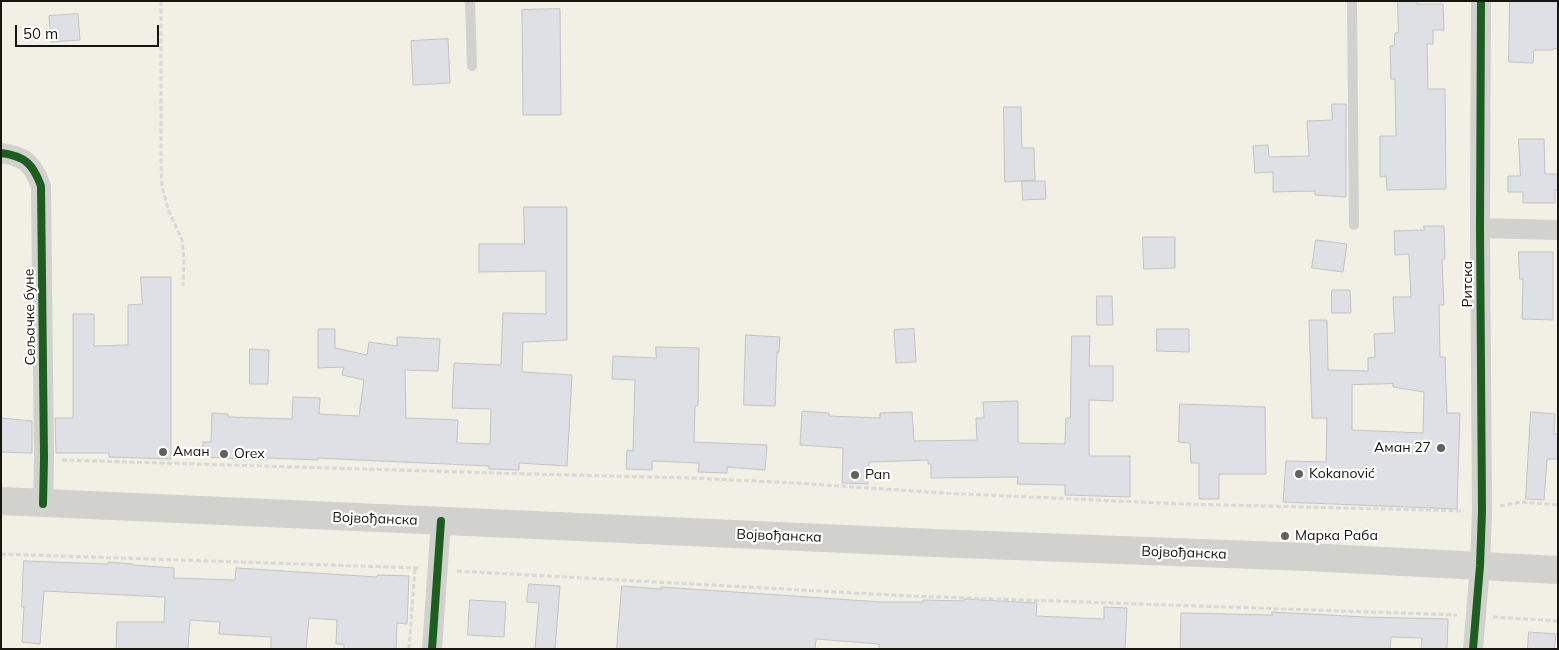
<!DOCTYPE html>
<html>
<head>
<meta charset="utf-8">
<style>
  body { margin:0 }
  #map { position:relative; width:1559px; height:650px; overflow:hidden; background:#f1f0e5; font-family:Mulish,sans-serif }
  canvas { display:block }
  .frame { position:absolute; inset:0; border:2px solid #16150e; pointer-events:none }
  .scale { position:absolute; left:15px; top:25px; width:144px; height:22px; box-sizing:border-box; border:2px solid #16150e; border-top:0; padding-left:6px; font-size:15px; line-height:18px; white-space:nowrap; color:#16150e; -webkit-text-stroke:4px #fff; paint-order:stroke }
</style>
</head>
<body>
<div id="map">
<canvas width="1559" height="650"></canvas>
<div class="frame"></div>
<div class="scale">50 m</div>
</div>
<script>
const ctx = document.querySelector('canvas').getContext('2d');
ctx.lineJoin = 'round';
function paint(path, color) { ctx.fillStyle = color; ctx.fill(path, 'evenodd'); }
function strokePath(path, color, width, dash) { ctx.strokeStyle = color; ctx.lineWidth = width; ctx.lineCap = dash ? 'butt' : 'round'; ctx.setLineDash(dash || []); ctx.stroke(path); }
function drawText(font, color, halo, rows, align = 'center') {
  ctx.font = font + ' Mulish,sans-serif'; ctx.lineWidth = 4.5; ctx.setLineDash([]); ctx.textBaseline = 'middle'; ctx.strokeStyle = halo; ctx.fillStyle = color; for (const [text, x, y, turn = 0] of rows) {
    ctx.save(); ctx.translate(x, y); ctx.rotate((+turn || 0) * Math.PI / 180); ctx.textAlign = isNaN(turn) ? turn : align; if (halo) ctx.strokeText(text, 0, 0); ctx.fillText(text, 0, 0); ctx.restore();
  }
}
const building = new Path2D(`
  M1398,1H1417V4H1443L1444,30H1433V44H1427L1428,89H1445L1446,189L1387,190L1386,176L1380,177V136H1396L1395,79H1391L1390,46H1394L1395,33H1398Z
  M1510,1H1558V48L1553,49V50H1534L1533,63L1509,62Z
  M560,9L561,115H523L522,10Z
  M78,14L80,40L51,42L49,16Z
  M448,39L450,83L413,85L411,41Z
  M1332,104H1346V197L1315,195V191L1273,192V172L1255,173L1253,146L1268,145L1269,157L1309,156L1307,121L1332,120Z
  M1004,107H1021L1022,148H1034L1035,180L1005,182Z
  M1519,139H1544L1545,174H1558V190H1555V203H1523V192H1508V176H1520Z
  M1022,181H1045L1046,199L1023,200Z
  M524,207H567V340L523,342L522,372L572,375L567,466L519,463V470L489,469V466L359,460L318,458V460L267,458V460L202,457L203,442H211L212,413L228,414V417L292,419L293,397L320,398L319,414L359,416L364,380L342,375L344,367L318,368V329H335V348L367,355L369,342L397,346V337L440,339L438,371L405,370L406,418L458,420L457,443L490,444L491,409L452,408L454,363L501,365L503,313L546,314V271L479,272V244H524Z
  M1424,226H1444L1445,259H1442L1444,305H1439L1440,357H1445L1447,413H1460L1457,509L1283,502L1286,461L1326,462L1327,418H1312L1309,320H1327L1328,370L1368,371V358L1375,357L1374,334L1395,333L1393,297H1411L1409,254L1395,255L1394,231L1424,230ZM1393,384V387L1424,392L1423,433L1352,430V385Z
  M1143,237H1175V268L1144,269Z
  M1316,240L1347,244L1343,272L1312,268Z
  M1519,252H1553V320L1522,319L1523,279H1520Z
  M141,277H171V459L109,457V453H56L55,418H73V314H94V346L128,345V305L142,304Z
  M1332,290H1350L1351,313H1332Z
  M1097,296H1112L1113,325H1097Z
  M914,329L916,362L896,363L894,330Z
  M1157,329H1189V352L1157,351Z
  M746,335L780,337L779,352H777L775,406L744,405Z
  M1072,336H1090L1089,366H1113V401L1089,400V456H1130V497L1065,495V485L1017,484L1018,477L931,478V464H928V460L869,462L868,484L842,483L843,448L800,445L802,411L829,413V416L880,418V413L912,412L914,441L977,440L976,418H984L983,402L1018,401V443L1065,444L1066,418H1070Z
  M656,347L699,348L698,406H695L694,442L767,445L765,470L727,467V473L698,472L699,463L652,461V470L626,469L627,450L633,451L635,380L612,379L613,356L656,358Z
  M250,349L269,350L268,384H250Z
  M1180,404L1265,407L1266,474H1219V499H1199V463H1191L1190,443L1179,442Z
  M1531,412L1555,414L1554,434H1558V459H1547L1544,500L1526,499Z
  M1,418L32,421V453L1,452Z
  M24,561L108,564V562L133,564V565L174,568V578L235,580L236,568L377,577V575L409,576L407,624L397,623L396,649H344V644H336L337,620L309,618L306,649H271V637L219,634L220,622L190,620L188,649H116L117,622H164L165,597L44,591L40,644L22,642L24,607H22Z
  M529,584L560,586L555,649H535L539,603L527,602Z
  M622,586L661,589V587L881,602H923V600L964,601V599L1000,601L1037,603L1036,616L1104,619V607L1127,608L1125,649H879V644L816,639L815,649H617Z
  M470,600L506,602L504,637L468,635Z
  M1272,612L1365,617L1448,619L1447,649H1421L1422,638L1391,637L1390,649H1180L1181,613L1272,615Z
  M1529,632L1556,634L1554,649H1528Z`);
const path = new Path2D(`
  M161,1V164L162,187L168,209L182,240L184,258L183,286
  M62,460L530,474L692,478L796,483L942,493L1184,504L1464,511
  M1500,506L1521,502L1558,505
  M1,554L420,568
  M457,571L910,596L1457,615
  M1493,617L1558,621
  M409,649L415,568`);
const service = new Path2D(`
  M470,1L472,66
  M1352,1L1354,225`);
const minor = new Path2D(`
  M1,153C25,156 33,164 41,186L44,459L43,504
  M1480,228L1558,230
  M432,649L441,521
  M1473,649L1480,566L1482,511L1480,228L1481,1`);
const secondary = new Path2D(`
  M1,501L934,543L1307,557L1558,570`);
const cycleway = new Path2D(`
  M1,153C25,156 33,164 41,186L44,459L43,504
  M432,649L441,521
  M1473,649L1480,566L1482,511L1480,228L1481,1`);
const markers = [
  [1441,448,5,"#636259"],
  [163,452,5,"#636259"],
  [224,454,5,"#636259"],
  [1299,474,5,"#636259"],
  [855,475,5,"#636259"],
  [1285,536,5,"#636259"]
];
const streetNames = [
  ["Ритска",1468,284,-90],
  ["Сељачке буне",30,317,-91],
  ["Војвођанска",375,519,2],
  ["Војвођанска",779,536,2],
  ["Војвођанска",1184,553,2]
];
const poiNames = [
  ["Аман 27",1431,448,"right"],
  ["Аман",173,452],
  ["Orex",234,454],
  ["Kokanović",1309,474],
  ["Pan",865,475],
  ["Марка Раба",1295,536]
];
paint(building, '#dfe0e5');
strokePath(building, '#c2c2c0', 1);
strokePath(path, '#d8d8d5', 3, [5, 2.5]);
strokePath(service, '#d1d1ce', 10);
strokePath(minor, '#d1d1ce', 20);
strokePath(secondary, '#d1d1ce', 28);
strokePath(cycleway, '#1b5e20', 8);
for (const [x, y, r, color] of markers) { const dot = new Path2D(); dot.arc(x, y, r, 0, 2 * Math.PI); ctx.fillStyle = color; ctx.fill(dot); strokePath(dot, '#fff', 2); }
drawText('14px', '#16150e', '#fff', streetNames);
drawText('14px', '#16150e', '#fff', poiNames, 'left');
</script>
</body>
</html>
